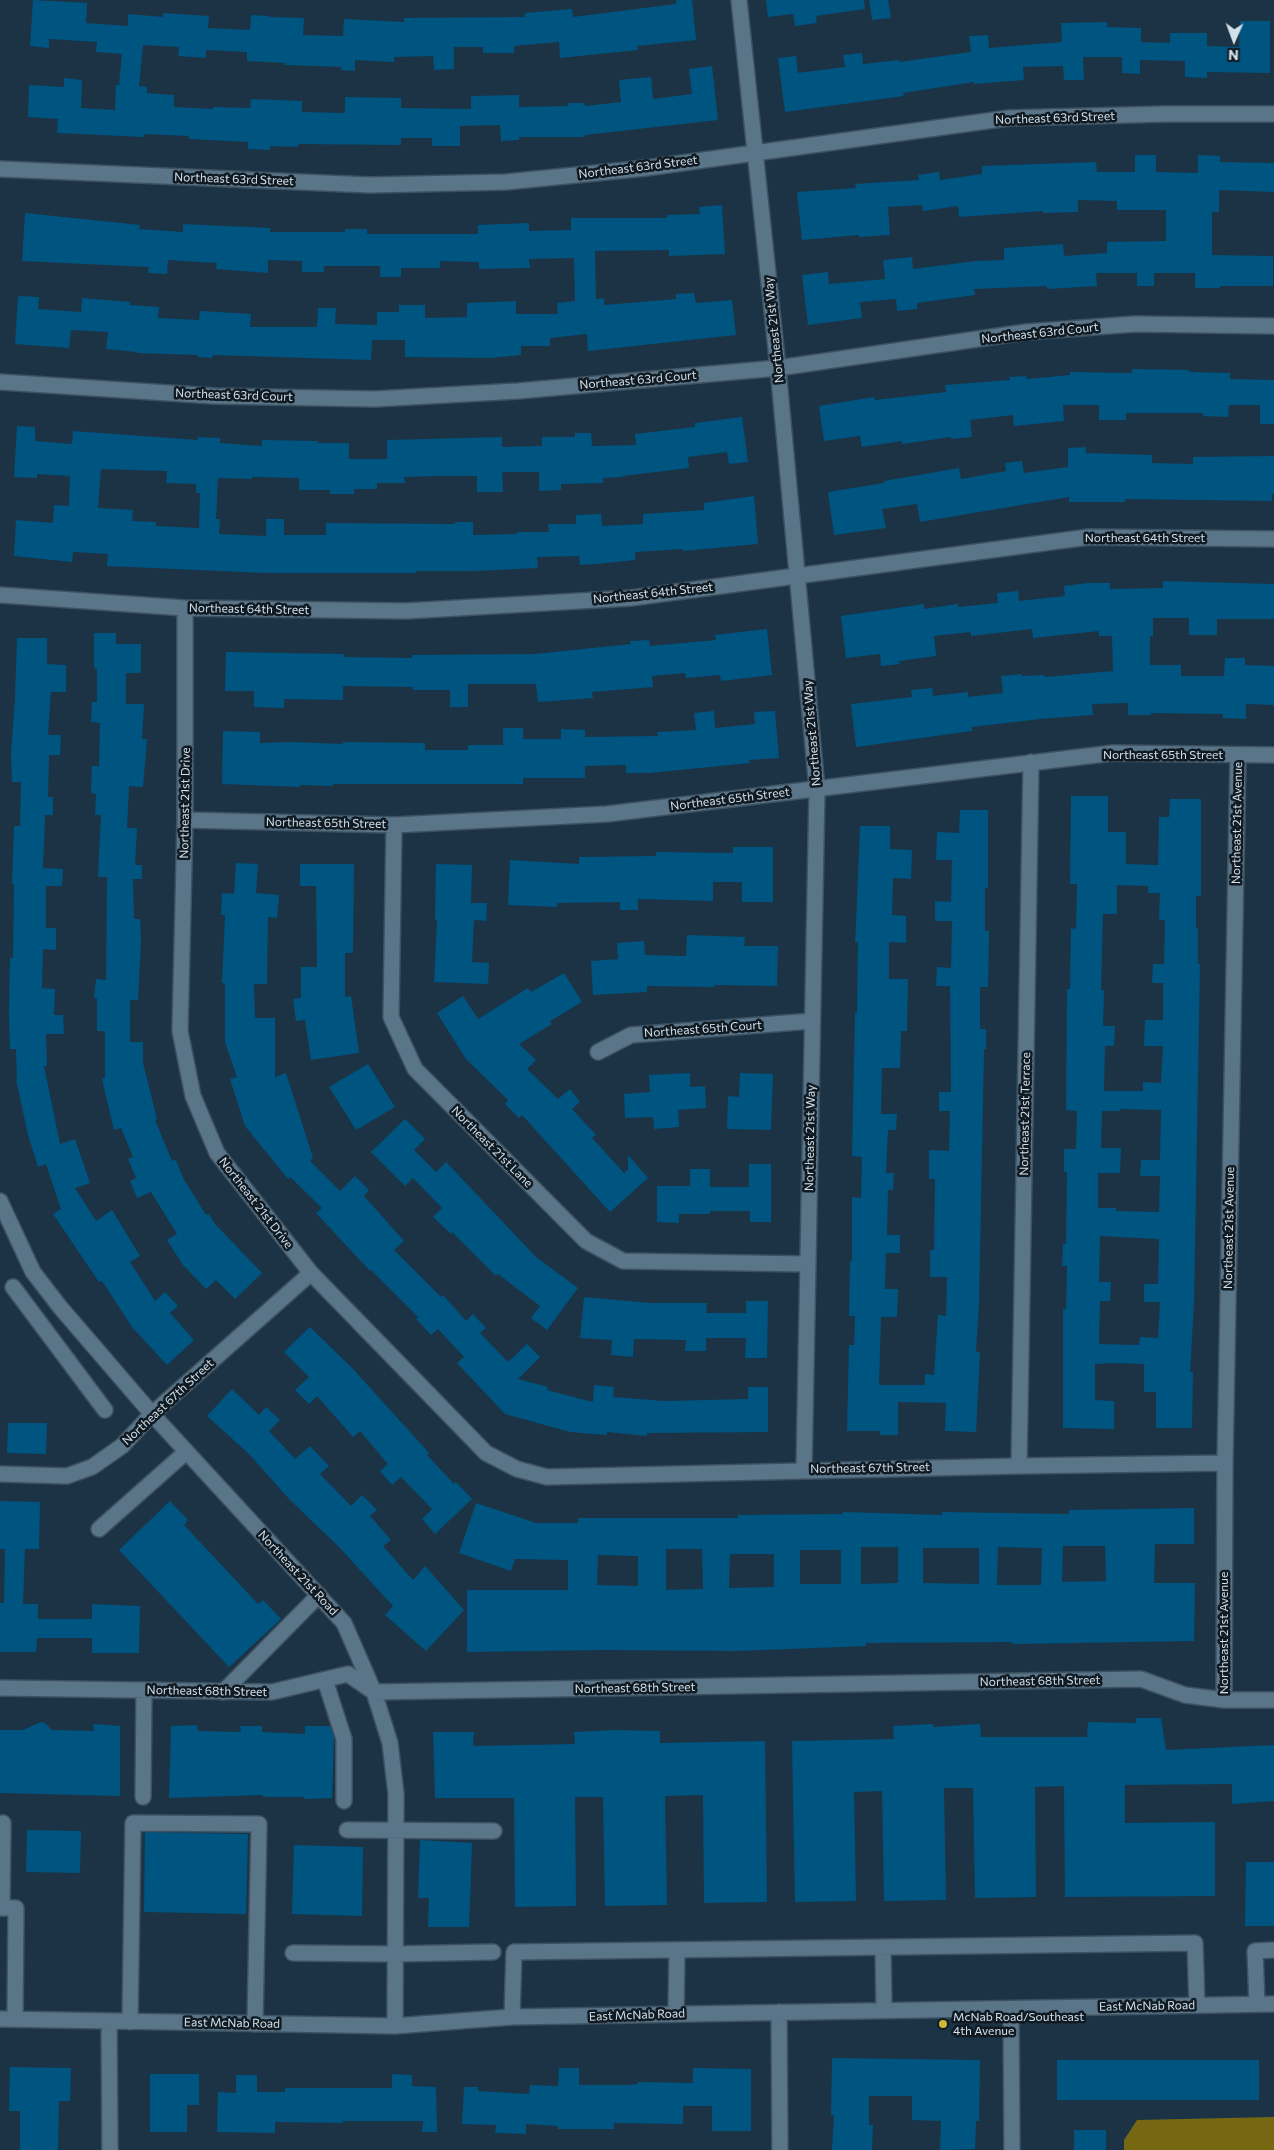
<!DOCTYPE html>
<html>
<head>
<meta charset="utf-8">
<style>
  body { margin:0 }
  #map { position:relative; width:1274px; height:2150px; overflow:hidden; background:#1b3345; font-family:Commissioner,sans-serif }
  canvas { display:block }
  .north { position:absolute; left:1209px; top:15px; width:50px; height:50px; -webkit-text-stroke:4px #0f1a22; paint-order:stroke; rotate:182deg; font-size:14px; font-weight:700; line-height:20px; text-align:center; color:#d2e0eb }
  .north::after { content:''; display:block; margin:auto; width:18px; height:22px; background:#d2e0eb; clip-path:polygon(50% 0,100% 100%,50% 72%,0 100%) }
</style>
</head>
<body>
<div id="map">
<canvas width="1274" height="2150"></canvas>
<div class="north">N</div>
</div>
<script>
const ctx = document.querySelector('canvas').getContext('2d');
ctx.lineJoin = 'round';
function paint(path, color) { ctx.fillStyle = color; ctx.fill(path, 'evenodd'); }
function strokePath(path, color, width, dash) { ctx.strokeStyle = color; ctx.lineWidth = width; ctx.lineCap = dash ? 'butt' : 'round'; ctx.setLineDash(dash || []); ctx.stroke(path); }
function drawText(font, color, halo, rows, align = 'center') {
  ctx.font = font + ' Commissioner,sans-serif'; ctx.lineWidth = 5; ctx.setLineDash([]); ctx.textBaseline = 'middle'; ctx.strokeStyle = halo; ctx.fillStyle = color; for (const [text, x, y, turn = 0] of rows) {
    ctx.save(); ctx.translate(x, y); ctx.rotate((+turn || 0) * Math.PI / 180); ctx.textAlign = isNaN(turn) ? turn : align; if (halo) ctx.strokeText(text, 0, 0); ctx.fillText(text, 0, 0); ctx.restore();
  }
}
const water = new Path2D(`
  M1274,2117V2150H1124V2140L1137,2120Z`);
const building = new Path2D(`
  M33,0L87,3L86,23L128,26V14L163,17V13L209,16L208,28L250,30L251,15L269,16V17L304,18L303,35L343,36L344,19L404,22V18L525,17V13L572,9L573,17L676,4V0H692L696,40L637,46L638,50L560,58L559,42L514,46V53H483V47H454V69L434,70L433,56L394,57V62L355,60V71L341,70V67L285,65V63L247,61V52L206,50V58L178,56L179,47L143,45L139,86L147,87V93L174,95V107L213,109V107L250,108L251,99L302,101V112L345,113V97L401,98V108L471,109V96L519,95V107L568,106V103H585V106L621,102L619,80L651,77L653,99L692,94L689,69L712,66L718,120L585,135V137H519V140L501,141L500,125L460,126V146H432V138H401V145L298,144V147L270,146V150L248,149V142L189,139V136L144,134V137L57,133L58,119L28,117L29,85L64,87V78L82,80L81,108L115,110L116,85H119L122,54L96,52L97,42L49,39V48L30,46Z
  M766,0H864L865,9L816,16L817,23L795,26L793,14L768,17Z
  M869,0H888L891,18L872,20Z
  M1240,21H1270V73L1207,72V78L1185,77V61L1140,60V74L1122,73V57H1083L1084,80H1064L1063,66L1023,67L1024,80L974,84V82L903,93L904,96L785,112L778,58L796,56L798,73L845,67L843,55L862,53L863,64L899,60V62L971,52L969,36L988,35L989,48L1062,42L1061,23L1107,22V27L1141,28V42L1170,43V33H1207V46L1239,47Z
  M1135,155H1156V172L1198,173V155L1220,156V162L1274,163V192L1219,190V212H1212V255L1273,256V286H1220V288H1195V273H1154V286H1137V273H1096L1097,286L1047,289V286L974,289L975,295L917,303V309L897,311L896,299L860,302L862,318L808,325L802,275L828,272L829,284L885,279L883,260L912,257L913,269L976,261L1004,260V248L1063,244L1064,256L1107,253V242L1166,241V210H1117V201L1078,200V212L1043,213V211L959,217L958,206L923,211L922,205L888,207L890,235L859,237V235L802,240L797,192L856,188L855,184L919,180L918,175L939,172L940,180L982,174V166L1096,162L1097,172H1135Z
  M722,205L725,254L669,256V250L595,251L596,299L604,298V305L676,299V294L694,293L696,303L732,300L736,335L588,351L587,334L550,338V346H521V355L491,358L405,357V340H372L371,360L213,355L212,358L198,357V355L137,353V352L106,349L108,332L71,330L69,348L15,344L18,296L39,297L38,309L81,312L82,298L130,302V305L159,307L158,318L199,320L200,311L251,314L250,327H317L318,308H336L335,324L377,325V312H399V305H425V318L467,317V303L516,301V314H558L557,303L575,301L574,258L529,259L530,268L479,269V262L440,261V268H401V277H380V266H324V272H302V261L268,260V273L216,269L217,263L168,260L167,274L148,273L149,267L22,261L25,213L140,225L139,229L183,232V224L270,228V232H345V229H367V234H478V225L529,223V231L571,230V218H667V215L700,214L699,207Z
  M1132,369L1189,370V372L1230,373V379L1274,380V424H1260V405H1229L1228,417L1203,416V413H1126V420H1099V405H1063L1064,421L1014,426L1013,415L970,420L972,437L951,439V437L902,444V441L862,447L860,436L824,441L819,406L874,397L875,400L946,392L945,385L1010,380L1009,377L1026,376L1027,379L1070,375V372L1132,373Z
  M742,417L748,462L729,464L727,452L688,457L689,468L623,476V477L603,478V483L561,484V490L539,491V472H502L503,492H477V476H438L404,477L405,483H377V489H354V494H330V490H299V478L252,477V479L218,478L216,519H220L219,534L266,536V519H284V535H326V523L455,524V522H473V535L517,534V532H549L548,524H576V515L601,514L602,526L643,524V514L704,510V503L754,496L758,544L683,551V549L635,552V560L597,564L580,565L579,556L537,557L538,568L474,571H416V573H265L107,566L108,554L73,552L72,562L14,556L16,520L53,523L54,505L69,506L70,476L37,474V478L14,477L17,426L35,427V441L72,444L73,431L198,440V437L220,438V443L262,446V440L318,441V443H349V459H387V440L502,437V447L542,446V437H575V433H591L592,446L636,445L635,434L695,427V423ZM101,469L167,471L166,483L196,484V493H200L199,528L156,526V522L132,521L133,510L98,508Z
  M1086,447V453L1152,455V463L1193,464V457L1274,456V494H1272V501L1125,499V502H1069V497L920,522L917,504L882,509L886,528L834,535L828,492L884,483V481L959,468L961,479L1006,471L1005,463L1022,461L1024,473L1068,467V448Z
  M1163,581L1274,584V619H1217V635H1189V618H1153V636H1150V665H1181V676H1224L1225,658H1245V665L1274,666V705L1246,704V719L1223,718V714L1151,713V715H1128V703L1092,704L1093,715L1040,719L972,727V731L856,747L851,704L912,697L911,690L932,688L933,696L968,692V697L1003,693L1001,676L1022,674V676L1044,675L1045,677L1113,671L1112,636H1099V631L1033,638L1032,629L971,636V632L934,636L936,656L899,661L900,664L881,666L880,654L846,658L841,616L924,604V609L958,604V607L998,603L997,593L1018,591L1019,601L1065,596L1064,586L1088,583H1110V589L1163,588Z
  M767,629L772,675L721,681L720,675L686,678L685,673L652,676L653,687L592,692L593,698L538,702L536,684H468V707H450V690H413V687L343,686V700L284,699V708L254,707V691H225L226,652L344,654V657L412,658V655L535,654L631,644L630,641L649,640L650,646L716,640L715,635Z
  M94,633H116V644H141V673H126V704H144L142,739H147L143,787L129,786L127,828H137L135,865H142V879H133L134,919H140L141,940L138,1000H130V1042H143V1063L157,1119L155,1120L172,1161L176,1160L183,1178L206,1215L209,1214L215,1224L262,1273L235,1299L216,1280L206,1289L183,1265L167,1240L177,1234L151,1192L137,1198L130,1181L136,1178L128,1159L133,1157L121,1128L114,1130L102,1079L105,1078V1031H97V998H94L96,979L106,980L107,877H98L101,815H95L96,794L91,793L92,766H99L100,723L91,722L92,702H97V669L94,668Z
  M17,638H47V664L66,665V692H51L48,735H61L60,755H49L48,797H53V815H45L43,868L63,869L62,886H46V928H56V950L43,949L42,988L55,989L54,1015H63L64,1034H46L47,1066H44L60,1144L75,1139L90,1183L75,1188L96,1221L112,1210L140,1256L130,1262L155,1301L165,1292L178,1306L170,1313L194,1340L167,1365L132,1327L102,1281L99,1282L53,1214L61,1209L46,1164L38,1167L28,1135L16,1079L17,1078L16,1049H10L9,1013L10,958H13L14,884H12L14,826H20L21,782H12L11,753L15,698Z
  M714,711L715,728L755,724L754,712L775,711L779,758L749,760L750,763L649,773H626V765L585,766V778H523V784H333V786L300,785V787L222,784L223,731L260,732V743L291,742L343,744V742L425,743V750H468V745H503V728H523V739H561V729L585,730V737L658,736L657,732L696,730L694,713Z
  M1071,796H1108V832H1126V864L1158,865L1159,817H1169L1170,799H1201V896H1196V928H1198V964H1200L1194,1303L1190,1372H1193L1192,1428H1156V1392H1144V1364L1116,1363L1095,1364V1400L1114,1401V1429L1063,1428V1309H1066L1067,1266H1062L1063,1244H1066L1067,1172H1064V1149H1076L1077,1111L1066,1110L1067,989H1070L1071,928L1076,929L1077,884H1070ZM1117,885L1148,886V893H1160L1159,920H1165L1164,964H1153L1152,983H1163V1020H1145L1144,1046H1163L1161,1083L1143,1082V1091H1104L1105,1046H1114L1115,1026H1103L1104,990H1101L1103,914H1117ZM1120,1109L1161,1110L1160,1160H1141L1140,1176H1160L1159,1212L1116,1211V1208H1098V1173H1120L1121,1148H1101L1102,1111H1120ZM1100,1236L1159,1239L1158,1284H1144V1302H1160L1158,1338L1140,1337L1139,1345L1099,1344L1100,1301H1110L1111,1282H1099Z
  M960,810H988V888H985V931H989L988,987H980V1029H986V1049H984L979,1303L976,1352H980L976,1432L945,1431L946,1403L898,1402V1435H880V1431H847L849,1345H854L855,1316H849L850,1261H852V1197L861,1198L862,1157L852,1156L855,1013H857L858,942H855L856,926L860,826H890V849L912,850L911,879L893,878L892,915L906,916V943L889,942V979H908L907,1031H901L900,1068H882L881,1114H897L896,1130H888L886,1173H894L893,1190H888L887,1235H900V1253H886L885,1289H898L897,1317H881L879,1385H925V1374L934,1375L938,1315L946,1316L947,1277H930V1250H934L935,1179H929V1150L949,1151L950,1111H939V1092H951L950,986H936L937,967L951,968L952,921H935V901L951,902L952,860H936L937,832L959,833Z
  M733,847H773V902H742V882H713V901L638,899V910H620V902L557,903V907L508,905L510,860L579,864V857L656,856V852L733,853Z
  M236,863L258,864L256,893L279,895L277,918L268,917L267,984H254L255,1018H275V1077L286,1073L313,1158L310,1161L340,1191L355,1176L369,1190L364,1196L404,1241L394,1250L441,1297L443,1295L466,1321L473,1314L486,1328L480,1333L508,1362L527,1344L540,1357L518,1379L548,1387L547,1390L593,1402L594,1385L614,1387L613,1397L665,1401L748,1399V1387H768V1432L647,1433V1436L607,1432V1435L570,1432L505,1414L457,1363L464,1357L438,1329L431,1335L416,1319L418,1317L371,1270L370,1271L316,1213L322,1208L290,1177L288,1179L245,1126L230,1079L237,1077L225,1042V983H222L225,915H221L222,893L234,894Z
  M300,864H354L353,953H345V997L351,996L359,1053L311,1060L305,1020L296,1021L293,999L301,998V967H317L316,886H300Z
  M436,864L472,865L471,903H487L486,921L474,920L472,962L489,963L488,984L434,982L437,920H435Z
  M687,935L745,937L744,946H778L777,986L714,985V987L647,986V992L593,995L591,961L618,959L617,943L644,941L645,955L686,956Z
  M564,973L582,1002L550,1021L552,1024L519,1044L536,1060L527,1069L558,1099L570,1089L580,1102L572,1109L596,1135L592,1138L624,1173L627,1170L628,1171V1155L648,1178L610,1212L522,1115L519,1118L505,1104L508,1100L466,1059L437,1013L463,996L478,1019L528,988L531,992Z
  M368,1064L395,1107L356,1130L329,1087Z
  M690,1073V1087L705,1086L706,1108L678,1110L679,1127L654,1129L653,1117L625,1118L624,1094L650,1092L649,1075Z
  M740,1073L773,1074L771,1130L727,1129L728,1096L739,1097Z
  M405,1119L425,1139L414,1150L436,1172L446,1162L536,1257L578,1288L547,1330L531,1318L540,1306L498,1274L496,1276L452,1232L451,1234L433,1217L442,1208L413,1178L405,1186L371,1152Z
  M749,1164H771V1222H750V1211H710V1214H679V1223L657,1222V1186H690V1169H710V1187H749Z
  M584,1297L650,1303H707L706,1313H746V1301H768L767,1358H745L746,1338H706V1351H685L686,1340L634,1339L633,1357L611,1355L612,1340L580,1338Z
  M310,1327L354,1370L429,1453L427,1455L454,1484L456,1482L472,1499L435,1534L422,1519L432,1509L401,1477L392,1485L380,1471L388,1464L360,1431L353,1437L317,1396L309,1404L295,1390L309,1377L284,1352Z
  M232,1389L259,1415L266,1407L280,1420L269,1431L295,1459L310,1446L329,1466L320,1474L351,1506L362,1495L377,1510L370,1516L391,1540L383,1546L413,1580L425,1566L464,1610L426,1651L385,1615L393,1606L339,1547L290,1500L248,1453L207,1416Z
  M8,1423H47L46,1454L7,1453Z
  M0,1501L40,1502L39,1549H25L23,1604H38V1619H92V1604L140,1606L139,1653H92V1638H37L36,1652H0V1603H4L5,1549H0Z
  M170,1501L188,1520L184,1525L258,1604L263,1600L281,1619L229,1667L119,1550Z
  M476,1503L536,1523H578V1518H738V1515L843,1514V1512L942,1515V1512L1069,1514V1510L1194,1508V1544H1155L1154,1583H1195L1194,1641L1012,1644V1642L866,1643V1646L737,1651L603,1650L467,1652V1590H568V1560L515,1559L511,1571L459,1553ZM1063,1546H1105L1106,1581L1062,1582ZM861,1547H898V1583L861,1584ZM998,1547L1042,1548L1041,1585H997ZM923,1548H979V1584L923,1583ZM666,1549H702L703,1589L666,1590ZM800,1550H841V1584H800ZM730,1554H774V1587L729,1588ZM598,1555L638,1556V1586L597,1585Z
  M1136,1718H1161L1166,1750L1274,1745V1801L1232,1804V1784L1125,1785V1823L1215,1822V1896L1065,1897L1064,1786L1035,1787L1036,1897L975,1898L973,1788H944L946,1900L884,1901L882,1791L854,1792L856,1901L795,1902L792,1741L894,1739L893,1726L933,1724V1727L980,1724L981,1737H1087L1088,1722L1136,1723Z
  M41,1722L45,1723L52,1730L94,1731L93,1724L120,1726V1796L0,1793V1730H23Z
  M197,1725L198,1731L241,1732L240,1726H262V1732L305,1734V1726H330L334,1737L332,1798L304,1799V1797H263V1795L169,1798L171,1726Z
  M615,1730L660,1731V1743L765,1741L767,1902L704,1903L703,1795L665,1796L667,1905L605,1906L603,1797H575L576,1906L515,1907L514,1798H435L433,1732H474L473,1746L575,1744L574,1732Z
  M27,1830L81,1831L80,1873L26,1872Z
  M145,1832L248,1834L246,1914L144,1912Z
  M420,1840L472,1843L469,1927H428L429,1898H418Z
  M294,1845L363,1847L362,1916L292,1914Z
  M1246,1862H1274V1926H1245Z
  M832,2058L980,2060L979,2121H976L975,2149L940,2150L941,2121L912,2120V2096H869V2125H873L872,2150H832L834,2115H831Z
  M1057,2060H1259V2100H1057Z
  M10,2067L71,2068L70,2101H59L58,2150H20V2111H9Z
  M559,2068H579V2085H628L638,2084V2082L693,2083V2068L751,2069V2131H712V2106H683V2124L614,2123V2129H558V2126L526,2124V2134L495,2133L496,2125L462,2124L464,2087H478V2091L529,2094L530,2085L558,2086Z
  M150,2074H199V2105H187V2132H150Z
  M392,2074L412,2075V2086L436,2087L437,2132H422L423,2121H343V2123L275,2122V2133L217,2132L218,2092L236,2093V2075H257V2092H285V2088H392Z
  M1074,2130H1106V2150H1074Z`);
const minor = new Path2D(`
  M739,0L778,368L817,789L804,1470
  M0,169L370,185L506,182L646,168L1009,118L1166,114H1274
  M0,382L214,396L375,399L518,391L778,368L1026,332L1135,324L1274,326
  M0,595L185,608L406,611L631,598L1089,537L1274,539
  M185,608V820L180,1031L193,1096L217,1153L311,1273L486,1453L517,1469L547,1477L1019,1466L1225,1463
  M185,820L394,825L607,814L1113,753L1274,755
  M394,825L391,1017L415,1069L586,1241L623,1261L807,1264
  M598,1052L631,1035L812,1021
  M0,1201L33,1272L60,1307L152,1414L344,1623L374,1692L390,1743L396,1794L395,2026
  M13,1287L105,1410
  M1019,1466L1031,762
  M0,1474L67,1476L92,1467L122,1446L152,1414L311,1273
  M99,1529L186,1452
  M325,1680L344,1739V1801
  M0,1688L272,1692L348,1674L374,1692L1141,1679L1185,1695L1224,1700H1274
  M223,1692L319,1595
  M1224,1700L1225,1463L1238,755
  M143,1797L144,1690
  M3,1823L2,1908H16L15,2019
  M347,1830L494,1831
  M883,1947L884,2010
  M293,1953L394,1954L493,1952
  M1257,2004L1255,1951L1274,1950
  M1011,2009L1012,2150
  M779,2012L780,2150
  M676,2014L677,1950
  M512,2017L514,1952L1195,1943L1197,2005
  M0,2019L395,2026L512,2017L1274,2004
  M109,2021L110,2150
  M130,2022L133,1823L259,1824L255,2024`);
const markers = [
  [943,2024,5,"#ceb838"]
];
const streetNames = [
  ["Northeast 63rd Street",1055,118,-2],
  ["Northeast 63rd Street",638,167,-7],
  ["Northeast 63rd Street",234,179,2],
  ["Northeast 21st Way",774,330,-96],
  ["Northeast 63rd Court",1040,333,-6],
  ["Northeast 63rd Court",638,380,-5],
  ["Northeast 63rd Court",234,395,2],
  ["Northeast 64th Street",1145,538],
  ["Northeast 64th Street",653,593,-6],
  ["Northeast 64th Street",249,609,1],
  ["Northeast 21st Way",812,733,-95],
  ["Northeast 65th Street",1163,755],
  ["Northeast 65th Street",730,799,-7],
  ["Northeast 21st Drive",185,803,-89],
  ["Northeast 65th Street",326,823,1],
  ["Northeast 21st Avenue",1237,823,-89],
  ["Northeast 65th Court",703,1029,-4],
  ["Northeast 21st Terrace",1025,1114,-89],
  ["Northeast 21st Way",810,1138,-89],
  ["Northeast 21st Lane",492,1147,45],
  ["Northeast 21st Drive",256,1203,52],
  ["Northeast 21st Avenue",1229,1228,-89],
  ["Northeast 67th Street",168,1402,-43],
  ["Northeast 67th Street",870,1468,-1],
  ["Northeast 21st Road",298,1573,47],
  ["Northeast 21st Avenue",1224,1633,-90],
  ["Northeast 68th Street",1040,1681,-1],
  ["Northeast 68th Street",635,1688,-1],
  ["Northeast 68th Street",207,1691,1],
  ["East McNab Road",1147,2006,-1],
  ["East McNab Road",637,2015,-2],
  ["East McNab Road",232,2023,1]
];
const poiNames = [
  ["McNab Road/Southeast",953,2017],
  ["4th Avenue",953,2031]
];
paint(water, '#766813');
paint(building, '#005480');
strokePath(minor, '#3d5161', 18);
strokePath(minor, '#5a7488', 15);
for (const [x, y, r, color] of markers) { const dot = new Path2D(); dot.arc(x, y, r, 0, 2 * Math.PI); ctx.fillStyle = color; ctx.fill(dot); strokePath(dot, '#0f1a22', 2); }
drawText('12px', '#d2e0eb', '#0f1a22', streetNames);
drawText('12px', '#d2e0eb', '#0f1a22', poiNames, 'left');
</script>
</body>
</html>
